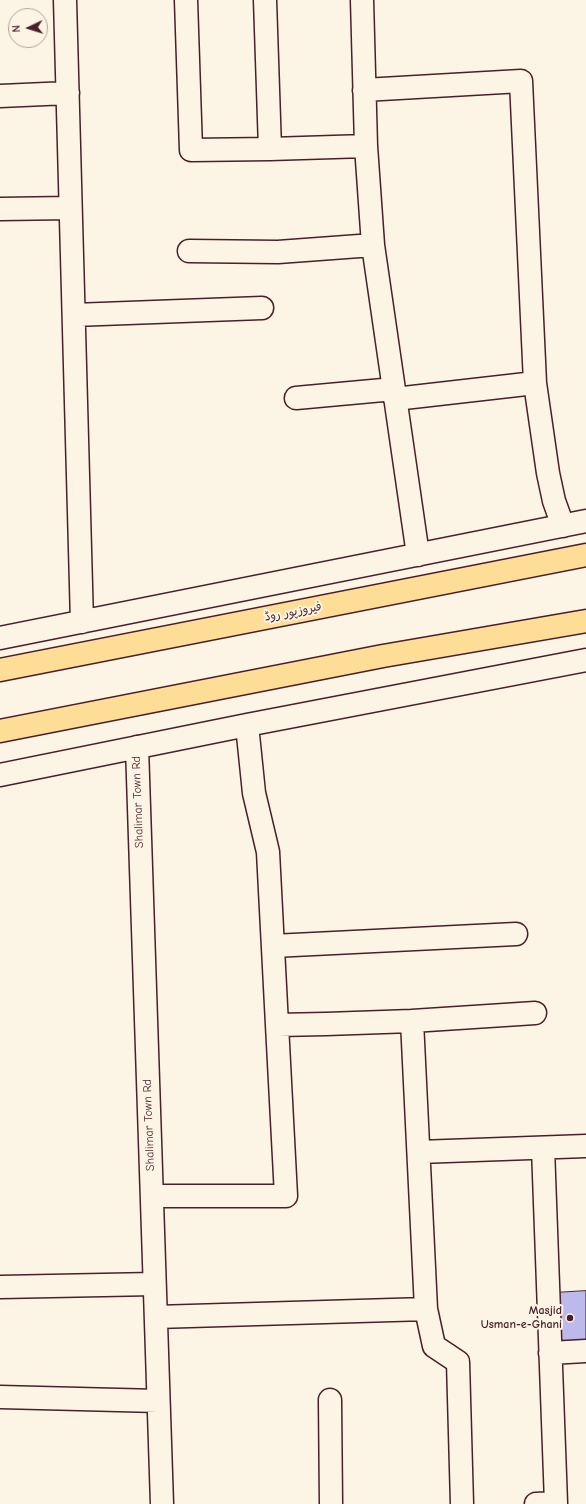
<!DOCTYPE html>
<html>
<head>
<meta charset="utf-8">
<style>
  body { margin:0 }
  #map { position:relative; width:586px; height:1504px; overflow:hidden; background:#fcf5e5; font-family:"Comic Neue",sans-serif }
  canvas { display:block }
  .north { position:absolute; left:8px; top:8px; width:40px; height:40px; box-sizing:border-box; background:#fcf5e5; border:1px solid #b59f9b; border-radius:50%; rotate:266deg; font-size:11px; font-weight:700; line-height:16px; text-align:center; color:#4a1f2b }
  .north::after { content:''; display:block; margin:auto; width:14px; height:18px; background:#4a1f2b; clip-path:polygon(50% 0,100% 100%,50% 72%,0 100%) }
</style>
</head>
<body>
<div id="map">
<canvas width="586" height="1504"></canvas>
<div class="north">N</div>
</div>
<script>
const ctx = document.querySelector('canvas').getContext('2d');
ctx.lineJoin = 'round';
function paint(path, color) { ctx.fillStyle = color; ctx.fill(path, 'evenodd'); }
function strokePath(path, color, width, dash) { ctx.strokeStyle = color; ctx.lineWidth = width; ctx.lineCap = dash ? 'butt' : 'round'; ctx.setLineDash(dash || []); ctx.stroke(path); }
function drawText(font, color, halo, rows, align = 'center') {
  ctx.font = font + ' "Comic Neue","Playpen Sans Arabic",sans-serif'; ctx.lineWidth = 4; ctx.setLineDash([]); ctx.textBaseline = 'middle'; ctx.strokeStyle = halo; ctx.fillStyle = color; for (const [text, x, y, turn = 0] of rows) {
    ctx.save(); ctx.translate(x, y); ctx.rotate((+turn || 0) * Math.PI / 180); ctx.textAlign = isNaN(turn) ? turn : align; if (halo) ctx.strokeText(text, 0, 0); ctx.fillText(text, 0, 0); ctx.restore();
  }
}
const building = new Path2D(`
  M586,1291V1344L555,1345L553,1293Z`);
const minor = new Path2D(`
  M65,0L82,622
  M186,0L191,150L270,149L366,146
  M265,0L270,149
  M362,0L366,146L373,245L418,555
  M364,90L521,81L535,383L395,399
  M0,96L68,93
  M0,209L70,208
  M189,251L278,252L373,245
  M74,315L262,308
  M535,383L548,473L554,501L563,526
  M296,398L394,389
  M0,638L586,521
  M247,725L254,793L268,852L277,1025L326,1024L412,1021L426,1309L434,1346L458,1362L462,1504
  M137,747L162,1504
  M0,775L247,725L586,660
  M273,946L516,934
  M412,1021L535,1013
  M419,1152L586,1146
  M152,1196H286L277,1025
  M0,1287L154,1284
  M156,1317L426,1309
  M550,1353L586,1351
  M0,1397L158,1401
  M330,1400L331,1504
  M536,1504L556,1503L543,1148`);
const trunk = new Path2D(`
  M0,670L586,555
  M0,731L383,656L586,621`);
const markers = [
  [570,1318,4,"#4a1f2b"]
];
const streetNames = [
  ["فیروزپور روڈ",293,612,-11],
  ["Shalimar Town Rd",138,802,-92],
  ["Shalimar Town Rd",149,1125,-92]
];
const poiNames = [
  ["Masjid",562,1311],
  ["Usman-e-Ghani",562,1325]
];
paint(building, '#beb9eb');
strokePath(building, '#4a1f2b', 1);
strokePath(minor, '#4a1f2b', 25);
strokePath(trunk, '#4a1f2b', 25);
strokePath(minor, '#fcf5e5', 22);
strokePath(trunk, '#fedd96', 22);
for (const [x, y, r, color] of markers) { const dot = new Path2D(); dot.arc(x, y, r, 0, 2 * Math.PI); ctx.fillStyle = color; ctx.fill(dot); strokePath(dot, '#fcf5e5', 1.5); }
drawText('12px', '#4a1f2b', '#fcf5e5', streetNames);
drawText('bold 12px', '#4a1f2b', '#fcf5e5', poiNames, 'right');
</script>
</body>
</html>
